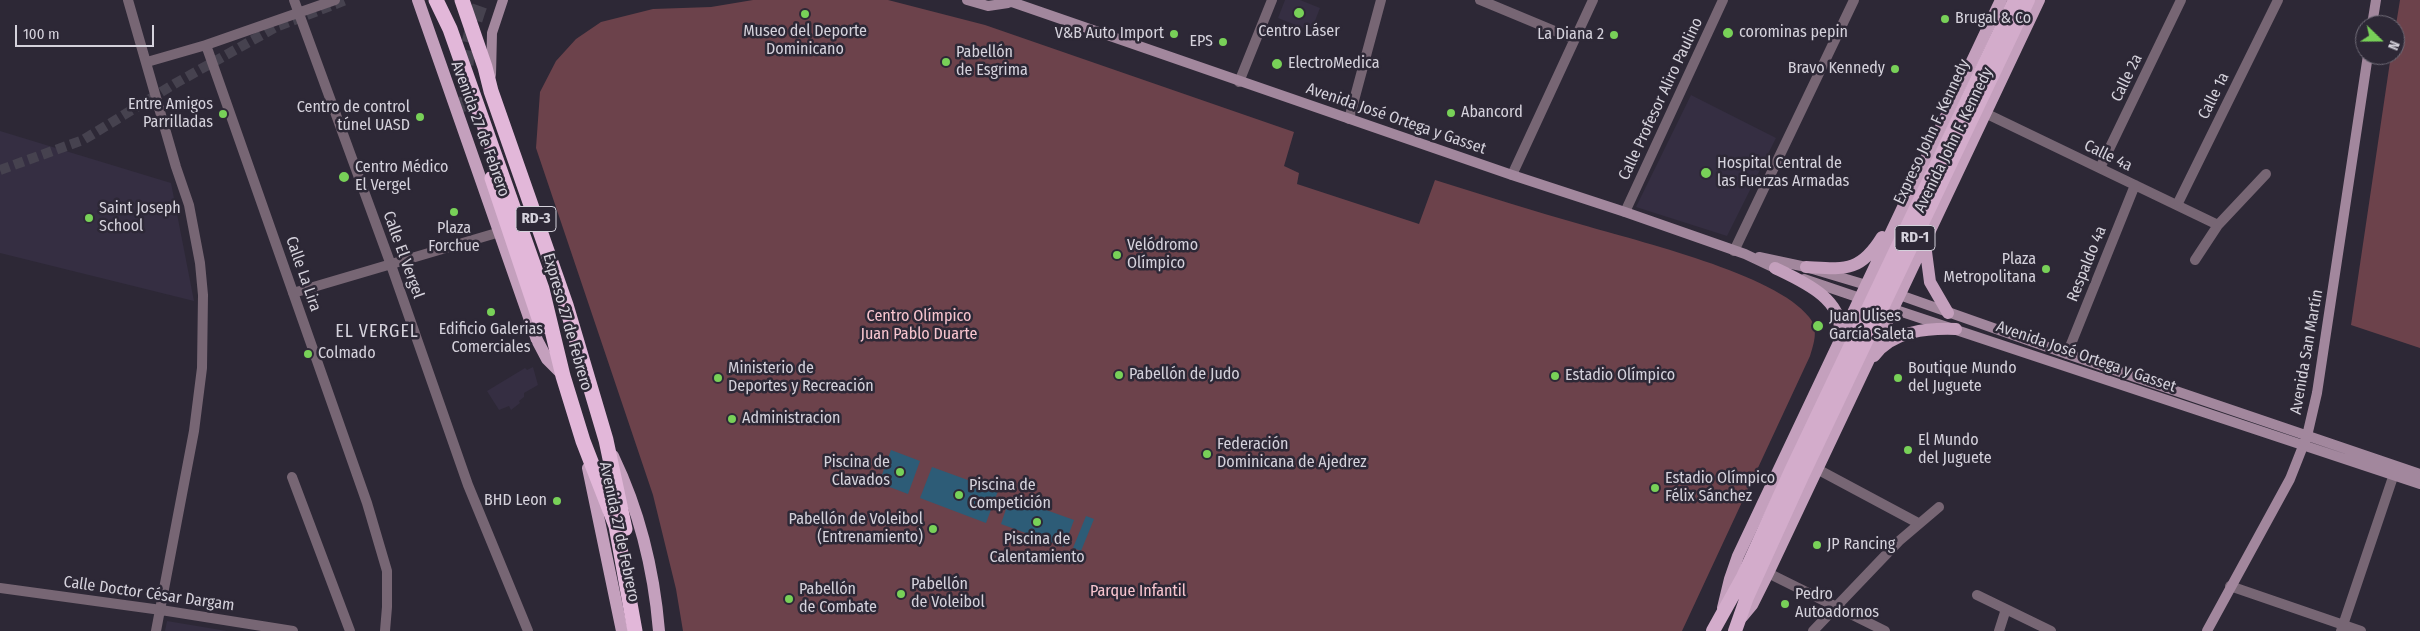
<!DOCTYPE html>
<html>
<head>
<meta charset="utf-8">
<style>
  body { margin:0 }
  #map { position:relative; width:2420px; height:631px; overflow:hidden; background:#2d2836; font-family:"Fira Sans Condensed",sans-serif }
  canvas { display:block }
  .north { position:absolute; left:2355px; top:15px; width:50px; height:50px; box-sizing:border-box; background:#2d2836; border:1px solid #706c78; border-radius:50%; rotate:112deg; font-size:14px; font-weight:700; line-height:20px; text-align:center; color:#d5d2dc }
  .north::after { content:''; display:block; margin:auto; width:18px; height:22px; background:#78d158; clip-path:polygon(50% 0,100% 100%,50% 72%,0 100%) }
  .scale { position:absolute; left:15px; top:25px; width:139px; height:22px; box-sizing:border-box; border:2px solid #d5d2dc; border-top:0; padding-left:6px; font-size:15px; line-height:18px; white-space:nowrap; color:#d5d2dc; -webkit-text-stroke:4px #2d2836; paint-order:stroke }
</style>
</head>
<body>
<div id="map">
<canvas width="2420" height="631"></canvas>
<div class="north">N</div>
<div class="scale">100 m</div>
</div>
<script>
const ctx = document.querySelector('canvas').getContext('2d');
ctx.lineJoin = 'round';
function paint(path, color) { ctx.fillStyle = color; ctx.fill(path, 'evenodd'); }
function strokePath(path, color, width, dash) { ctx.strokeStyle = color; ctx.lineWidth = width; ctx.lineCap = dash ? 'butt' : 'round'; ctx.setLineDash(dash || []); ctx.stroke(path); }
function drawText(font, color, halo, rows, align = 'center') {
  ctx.font = font + ' "Fira Sans Condensed",sans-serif'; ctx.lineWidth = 5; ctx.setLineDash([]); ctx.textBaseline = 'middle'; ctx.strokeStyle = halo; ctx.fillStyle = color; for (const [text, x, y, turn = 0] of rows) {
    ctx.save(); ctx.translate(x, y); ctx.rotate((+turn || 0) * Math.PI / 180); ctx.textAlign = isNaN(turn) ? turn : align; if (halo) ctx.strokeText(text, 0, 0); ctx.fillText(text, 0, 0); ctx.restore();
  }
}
const built = new Path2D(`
  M1285,0H1300L1320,8L1311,31L1278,18Z
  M1691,95L1776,138L1727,236L1636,207Z
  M0,131L171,183L194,301L0,253Z
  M533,367L538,385L524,393V397L519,401L520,403L511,410L509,406L499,410L487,391L525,368L527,370Z
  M167,621L227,631H165Z`);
const green = new Path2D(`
  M753,0H888L985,25L1294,132L1284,166L1299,173L1297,184L1419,224L1435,180C1484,195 1533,211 1583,225C1637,241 1776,274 1809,317C1819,329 1814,343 1810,356L1682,631H683L676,589L653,495L536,148L540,92L556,61L576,39L601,22L653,9L711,7Z
  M2400,0H2420V348L2351,325L2391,55H2395V31Z`);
const water = new Path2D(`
  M891,450L920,461L908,494L879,483Z
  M932,467L998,491L986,523L920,498Z
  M1010,497L1074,520L1064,547L1001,524Z
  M1086,516L1094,519L1081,551L1073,548Z`);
const tertiaryTunnel = new Path2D(`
  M0,170L83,140L176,83L276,27L346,0`);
const motorwayTunnel = new Path2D(`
  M468,111C461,72 468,36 482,0`);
const minor = new Path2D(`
  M128,0L176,167L189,205L200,263L203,295L202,368L194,431L156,631
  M294,0L391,265L468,485L528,631
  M1480,0L1574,39
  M206,45L367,503L387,571V607L385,631
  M147,62L206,45L335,0
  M1239,82L1272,0
  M1985,113L2218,225
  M1349,119L1381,0
  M2100,168L2181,0
  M1512,175L1593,0
  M2177,205L2278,0
  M1625,212L1723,0
  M1734,251L1854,0
  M2195,260L2218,225L2266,174
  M293,293L500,232
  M2067,354L2135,185
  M1817,469L1918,523
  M292,477L350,631
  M1768,573L1885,631
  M2230,586L2361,631
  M0,588L161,610L293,631
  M1977,595L2051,631
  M1813,631L1899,541L1939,507
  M1999,631L2006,609
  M2341,631L2396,468`);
const secondary = new Path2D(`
  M967,0L988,6L1008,3
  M1006,0L1512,175L1625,212L1745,254L1781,271
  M2372,25L2376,0
  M491,75L492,33L503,0
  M1759,257L1806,267L1873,287
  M1804,279L1866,300
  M1894,293L2067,354L2420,474
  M1887,307L2420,484
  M2207,631L2290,479L2307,436L2317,393L2368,55`);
const primary = new Path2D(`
  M418,0L537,340L547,359L563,375
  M1925,244L1930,282L1948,313
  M1806,267C1844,269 1860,273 1882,237
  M1775,268C1802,281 1847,300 1839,337
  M1874,356C1893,331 1927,328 1956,329
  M613,456C639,510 654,571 659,631
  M588,468L622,631
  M1723,608L1730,579L1738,556L2001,0
  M1742,617L1752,605L1768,573L2039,0`);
const trunk = new Path2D(`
  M1713,631L1743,577L1792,469L2015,0
  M1735,631L1747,597L1802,476L2028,0`);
const motorway = new Path2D(`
  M436,0L450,29L542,289L563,376L583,441L616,526L635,631
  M462,0L485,67L491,91L566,305L606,440L625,529
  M492,178L542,327`);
const markers = [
  [1299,13,6,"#78d158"],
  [805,14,5,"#78d158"],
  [1945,19,5,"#78d158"],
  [1728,33,6,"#78d158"],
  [1174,34,5,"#78d158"],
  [1614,35,5,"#78d158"],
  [1223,42,5,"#78d158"],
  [946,62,5,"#78d158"],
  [1277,64,6,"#78d158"],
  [1895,69,5,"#78d158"],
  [1451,113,5,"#78d158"],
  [223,114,5,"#78d158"],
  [420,117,5,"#78d158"],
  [1706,173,6,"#78d158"],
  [344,177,6,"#78d158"],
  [454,212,5,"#78d158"],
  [89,218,5,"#78d158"],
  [1117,255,5,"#78d158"],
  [2046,269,5,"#78d158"],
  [491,312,5,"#78d158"],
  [1818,326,6,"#78d158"],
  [308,354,5,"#78d158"],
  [1119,375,5,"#78d158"],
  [1555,376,5,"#78d158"],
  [718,378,5,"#78d158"],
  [1898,378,5,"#78d158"],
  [732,419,5,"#78d158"],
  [1908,450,5,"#78d158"],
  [1207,454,5,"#78d158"],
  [900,472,5,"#78d158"],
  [1655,488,5,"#78d158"],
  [959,495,5,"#78d158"],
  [557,501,5,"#78d158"],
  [1037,522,5,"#78d158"],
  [933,529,5,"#78d158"],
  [1817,545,5,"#78d158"],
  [901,594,5,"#78d158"],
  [789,599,5,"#78d158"],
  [1785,604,5,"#78d158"]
];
const shields = [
  [536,219,40],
  [1915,238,40]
];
const shieldNames = [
  ["RD-3",536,219],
  ["RD-1",1915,238]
];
const poiNames = [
  ["Brugal & Co",1955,19],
  ["Museo del Deporte",805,32,"center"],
  ["Dominicano",805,50,"center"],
  ["Centro Láser",1299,32,"center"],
  ["corominas pepin",1739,33],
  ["V&B Auto Import",1164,34,"right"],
  ["La Diana 2",1604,35,"right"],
  ["EPS",1213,42,"right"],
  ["Pabellón",956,53],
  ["de Esgrima",956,71],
  ["ElectroMedica",1288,64],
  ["Bravo Kennedy",1885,69,"right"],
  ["Entre Amigos",213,105,"right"],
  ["Parrilladas",213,123,"right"],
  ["Centro de control",410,108,"right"],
  ["túnel UASD",410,126,"right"],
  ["Abancord",1461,113],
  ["Hospital Central de",1717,164],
  ["las Fuerzas Armadas",1717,182],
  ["Centro Médico",355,168],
  ["El Vergel",355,186],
  ["Saint Joseph",99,209],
  ["School",99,227],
  ["Plaza",454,229,"center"],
  ["Forchue",454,247,"center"],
  ["Velódromo",1127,246],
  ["Olímpico",1127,264],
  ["Plaza",2036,260,"right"],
  ["Metropolitana",2036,278,"right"],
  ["Juan Ulises",1829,317],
  ["García Saleta",1829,335],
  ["Edificio Galerias",491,330,"center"],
  ["Comerciales",491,348,"center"],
  ["Colmado",318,354],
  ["Ministerio de",728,369],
  ["Deportes y Recreación",728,387],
  ["Boutique Mundo",1908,369],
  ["del Juguete",1908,387],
  ["Pabellón de Judo",1129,375],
  ["Estadio Olímpico",1565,376],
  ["Administracion",742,419],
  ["El Mundo",1918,441],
  ["del Juguete",1918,459],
  ["Federación",1217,445],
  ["Dominicana de Ajedrez",1217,463],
  ["Piscina de",890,463,"right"],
  ["Clavados",890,481,"right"],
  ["Estadio Olímpico",1665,479],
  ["Félix Sánchez",1665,497],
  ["Piscina de",969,486],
  ["Competición",969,504],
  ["BHD Leon",547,501,"right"],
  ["Pabellón de Voleibol",923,520,"right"],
  ["(Entrenamiento)",923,538,"right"],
  ["Piscina de",1037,540,"center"],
  ["Calentamiento",1037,558,"center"],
  ["JP Rancing",1827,545],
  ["Pabellón",911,585],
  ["de Voleibol",911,603],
  ["Pabellón",799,590],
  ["de Combate",799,608],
  ["Pedro",1795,595],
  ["Autoadornos",1795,613]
];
const streetNames = [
  ["Calle 2a",2127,78,-64],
  ["Calle 1a",2214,96,-64],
  ["Calle Profesor Aliro Paulino",1661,99,-65],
  ["Avenida José Ortega y Gasset",1396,119,19],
  ["Avenida 27 de Febrero",480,129,70],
  ["Expreso John F. Kennedy",1932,132,-65],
  ["Avenida John F. Kennedy",1954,140,-64],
  ["Calle 4a",2108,156,26],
  ["Calle El Vergel",403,255,70],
  ["Respaldo 4a",2087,264,-68],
  ["Calle La Lira",303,274,71],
  ["Expreso 27 de Febrero",567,322,74],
  ["Avenida San Martín",2307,352,-80],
  ["Avenida José Ortega y Gasset",2086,357,19],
  ["Avenida 27 de Febrero",619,532,78],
  ["Calle Doctor César Dargam",149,594,8]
];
const parkNames = [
  ["Centro Olímpico",919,317],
  ["Juan Pablo Duarte",919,335],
  ["Parque Infantil",1138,592]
];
const neighbourhoodNames = [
  ["EL VERGEL",377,332]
];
paint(built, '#352e42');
paint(green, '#6c424b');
paint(water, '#2d5c77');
strokePath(tertiaryTunnel, '#46424f', 10, [10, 5]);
strokePath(motorwayTunnel, '#46424f', 15, [15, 8]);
strokePath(minor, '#776674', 10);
strokePath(secondary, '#a2879d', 10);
strokePath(primary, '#c4a0bd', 12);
strokePath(trunk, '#d3accb', 14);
strokePath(motorway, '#e2b7d9', 15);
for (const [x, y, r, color] of markers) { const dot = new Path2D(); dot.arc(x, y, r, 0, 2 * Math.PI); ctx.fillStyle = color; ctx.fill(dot); strokePath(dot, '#2d2836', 2); }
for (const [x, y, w] of shields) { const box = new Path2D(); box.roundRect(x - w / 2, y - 12.5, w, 25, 4); ctx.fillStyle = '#2d2836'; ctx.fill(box); strokePath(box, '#d5d2dc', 1); }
drawText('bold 15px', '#d5d2dc', null, shieldNames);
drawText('16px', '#d5d2dc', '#2d2836', poiNames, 'left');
drawText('16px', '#d5d2dc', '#2d2836', streetNames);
drawText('16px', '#f8c5cf', '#2d2836', parkNames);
ctx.letterSpacing = '1px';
drawText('18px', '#d5d2dc', '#2d2836', neighbourhoodNames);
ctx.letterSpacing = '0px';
</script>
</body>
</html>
